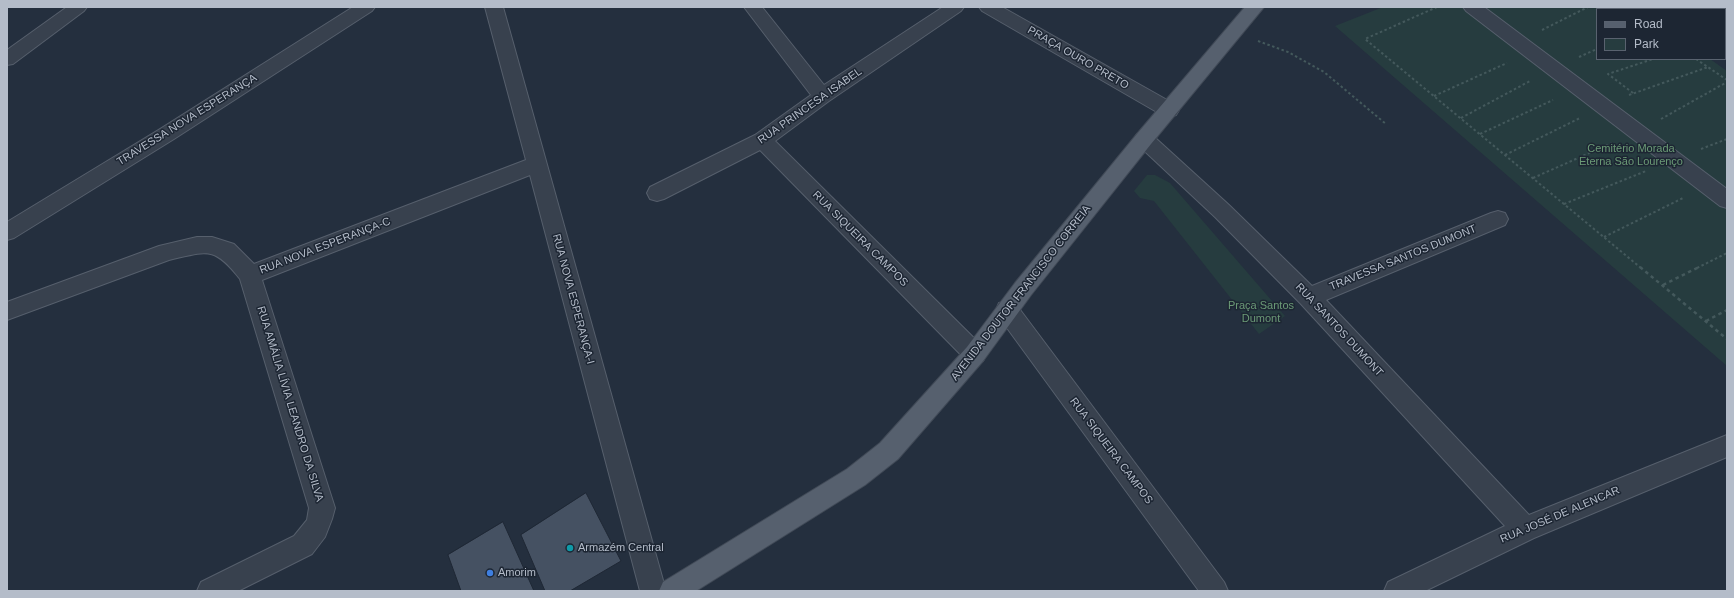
<!DOCTYPE html>
<html>
<head>
<meta charset="utf-8">
<style>
  body { margin:0 }
  #map { position:relative; width:1734px; height:598px; overflow:hidden; background:#242f3e; font-family:Arial,sans-serif }
  canvas { display:block }
  .frame { position:absolute; inset:0; border:8px solid #b4bcc9; pointer-events:none }
  .legend { position:absolute; left:1596px; top:8px; width:130px; height:52px; box-sizing:border-box; background:#1d2633; border:1px solid #59626f; margin:0; padding:5px 7px; list-style:none; font-size:12px; color:#b4bcc9 }
  .legend li { display:flex; align-items:center; gap:8px; height:20px }
  .legend b { width:20px; border:1px solid #59626f }
</style>
</head>
<body>
<div id="map">
<canvas width="1734" height="598"></canvas>
<div class="frame"></div>
<ul class="legend">
<li><b style="height:5px;background:#56606e"></b>Road</li>
<li><b style="height:11px;background:#263c3f"></b>Park</li>
</ul>
</div>
<script>
const ctx = document.querySelector('canvas').getContext('2d');
ctx.lineJoin = 'round';
function paint(path, color) { ctx.fillStyle = color; ctx.fill(path, 'evenodd'); }
function strokePath(path, color, width, dash) { ctx.strokeStyle = color; ctx.lineWidth = width; ctx.lineCap = dash ? 'butt' : 'round'; ctx.setLineDash(dash || []); ctx.stroke(path); }
function drawText(font, color, halo, rows, align = 'center') {
  ctx.font = font + ' Arial,sans-serif'; ctx.lineWidth = 3; ctx.setLineDash([]); ctx.textBaseline = 'middle'; ctx.strokeStyle = halo; ctx.fillStyle = color; for (const [text, x, y, turn = 0] of rows) {
    ctx.save(); ctx.translate(x, y); ctx.rotate((+turn || 0) * Math.PI / 180); ctx.textAlign = isNaN(turn) ? turn : align; if (halo) ctx.strokeText(text, 0, 0); ctx.fillText(text, 0, 0); ctx.restore();
  }
}
const green = new Path2D(`
  M1383,7H1634L1637,9H1597V59H1710L1727,71V366L1335,26Z
  M1147,175H1155L1170,183L1285,316L1259,334L1154,201L1140,198L1134,191Z`);
const building = new Path2D(`
  M586,493L621,561L570,591H545L521,535Z
  M503,522L534,591H461L448,555Z`);
const pathFar1 = new Path2D(`
  M1437,7L1365,39L1641,268
  M1622,7L1625,9
  M1542,30L1588,7
  M1258,41L1288,52L1324,72L1386,124
  M1579,57L1597,49
  M1696,59L1727,80
  M1633,93L1608,74L1653,59
  M1629,95L1708,67
  M1434,96L1507,63
  M1461,118L1530,81
  M1661,119L1727,82
  M1480,134L1553,100
  M1701,149L1727,139
  M1505,155L1580,118
  M1533,178L1612,143
  M1564,204L1646,171
  M1604,237L1683,198
  M1697,268L1727,253`);
const path = new Path2D(`
  M1640,267L1727,339
  M1663,285L1699,267
  M1706,321L1727,310`);
const minor = new Path2D(`
  M67,7H87L84,11L13,64L7,65V50Z
  M353,7H375L372,11L174,139L14,238L7,240V222L160,129Z
  M485,7H503L666,591H640L530,175L262,280L335,508L332,519L325,537L312,554L238,591H197L201,582L294,536L307,520L309,508L240,279C214,246 208,251 169,260L7,320V302L159,246L197,237H212L234,244L254,264L526,160Z
  M744,7H762L824,85L943,7H964L961,11L829,101L775,141L983,347L986,354L983,361L975,364L967,361L760,150L664,199L657,201L650,199L647,193L650,187L755,135L811,95Z
  M979,7H1002L1176,105L1179,110L1176,115L1169,117L1162,115L982,11Z
  M1463,7H1484L1727,189V208L1720,206L1466,11Z
  M1144,132L1151,134L1229,205L1312,286L1491,213L1498,211L1505,213L1508,219L1505,225L1326,300L1529,515L1727,435V457L1534,538L1425,591H1384L1388,582L1505,526L1301,304L1215,217L1137,144L1134,139L1137,134Z
  M1007,301L1015,303L1224,582L1228,591H1199L999,317L996,310L999,303Z`);
const major = new Path2D(`
  M1245,7H1264L1151,144L1031,295L983,361L898,459L865,485L696,591H659L663,582L847,469L880,443L967,347L1015,283L1137,134Z`);
const markers = [
  [570,548,4,"#0f9aa8"],
  [490,573,4,"#3f7fe0"]
];
const streetNames = [
  ["PRAÇA OURO PRETO",1078,58,30],
  ["RUA PRINCESA ISABEL",810,106,-35],
  ["TRAVESSA NOVA ESPERANÇA",187,120,-32],
  ["RUA SIQUEIRA CAMPOS",860,239,45],
  ["RUA NOVA ESPERANÇA-C",325,246,-21],
  ["TRAVESSA SANTOS DUMONT",1403,258,-22],
  ["AVENIDA DOUTOR FRANCISCO CORREIA",1021,293,-52],
  ["RUA NOVA ESPERANÇA-I",573,299,75],
  ["RUA SANTOS DUMONT",1339,330,47],
  ["RUA AMÁLIA LÍVIA LEANDRO DA SILVA",290,404,73],
  ["RUA SIQUEIRA CAMPOS",1111,451,53],
  ["RUA JOSÉ DE ALENCAR",1560,515,-23]
];
const parkNames = [
  ["Cemitério Morada",1631,149],
  ["Eterna São Lourenço",1631,162],
  ["Praça Santos",1261,306],
  ["Dumont",1261,319]
];
const poiNames = [
  ["Armazém Central",578,548],
  ["Amorim",498,573]
];
paint(green, '#263c3f');
paint(building, '#455162');
strokePath(building, '#1f2835', 1);
strokePath(minor, '#565f6c', 2);
strokePath(major, '#414a57', 2);
strokePath(pathFar1, '#44595c', 2, [2.5, 2.5]);
strokePath(path, '#44595c', 2.5, [3.5, 3.5]);
paint(minor, '#38414e');
paint(major, '#56606e');
for (const [x, y, r, color] of markers) { const dot = new Path2D(); dot.arc(x, y, r, 0, 2 * Math.PI); ctx.fillStyle = color; ctx.fill(dot); strokePath(dot, '#1d2633', 1.5); }
drawText('11px', '#b4bcc9', '#1d2633', streetNames);
drawText('11px', '#6b9a76', '#1d2633', parkNames);
drawText('11px', '#b4bcc9', '#1d2633', poiNames, 'left');
</script>
</body>
</html>
